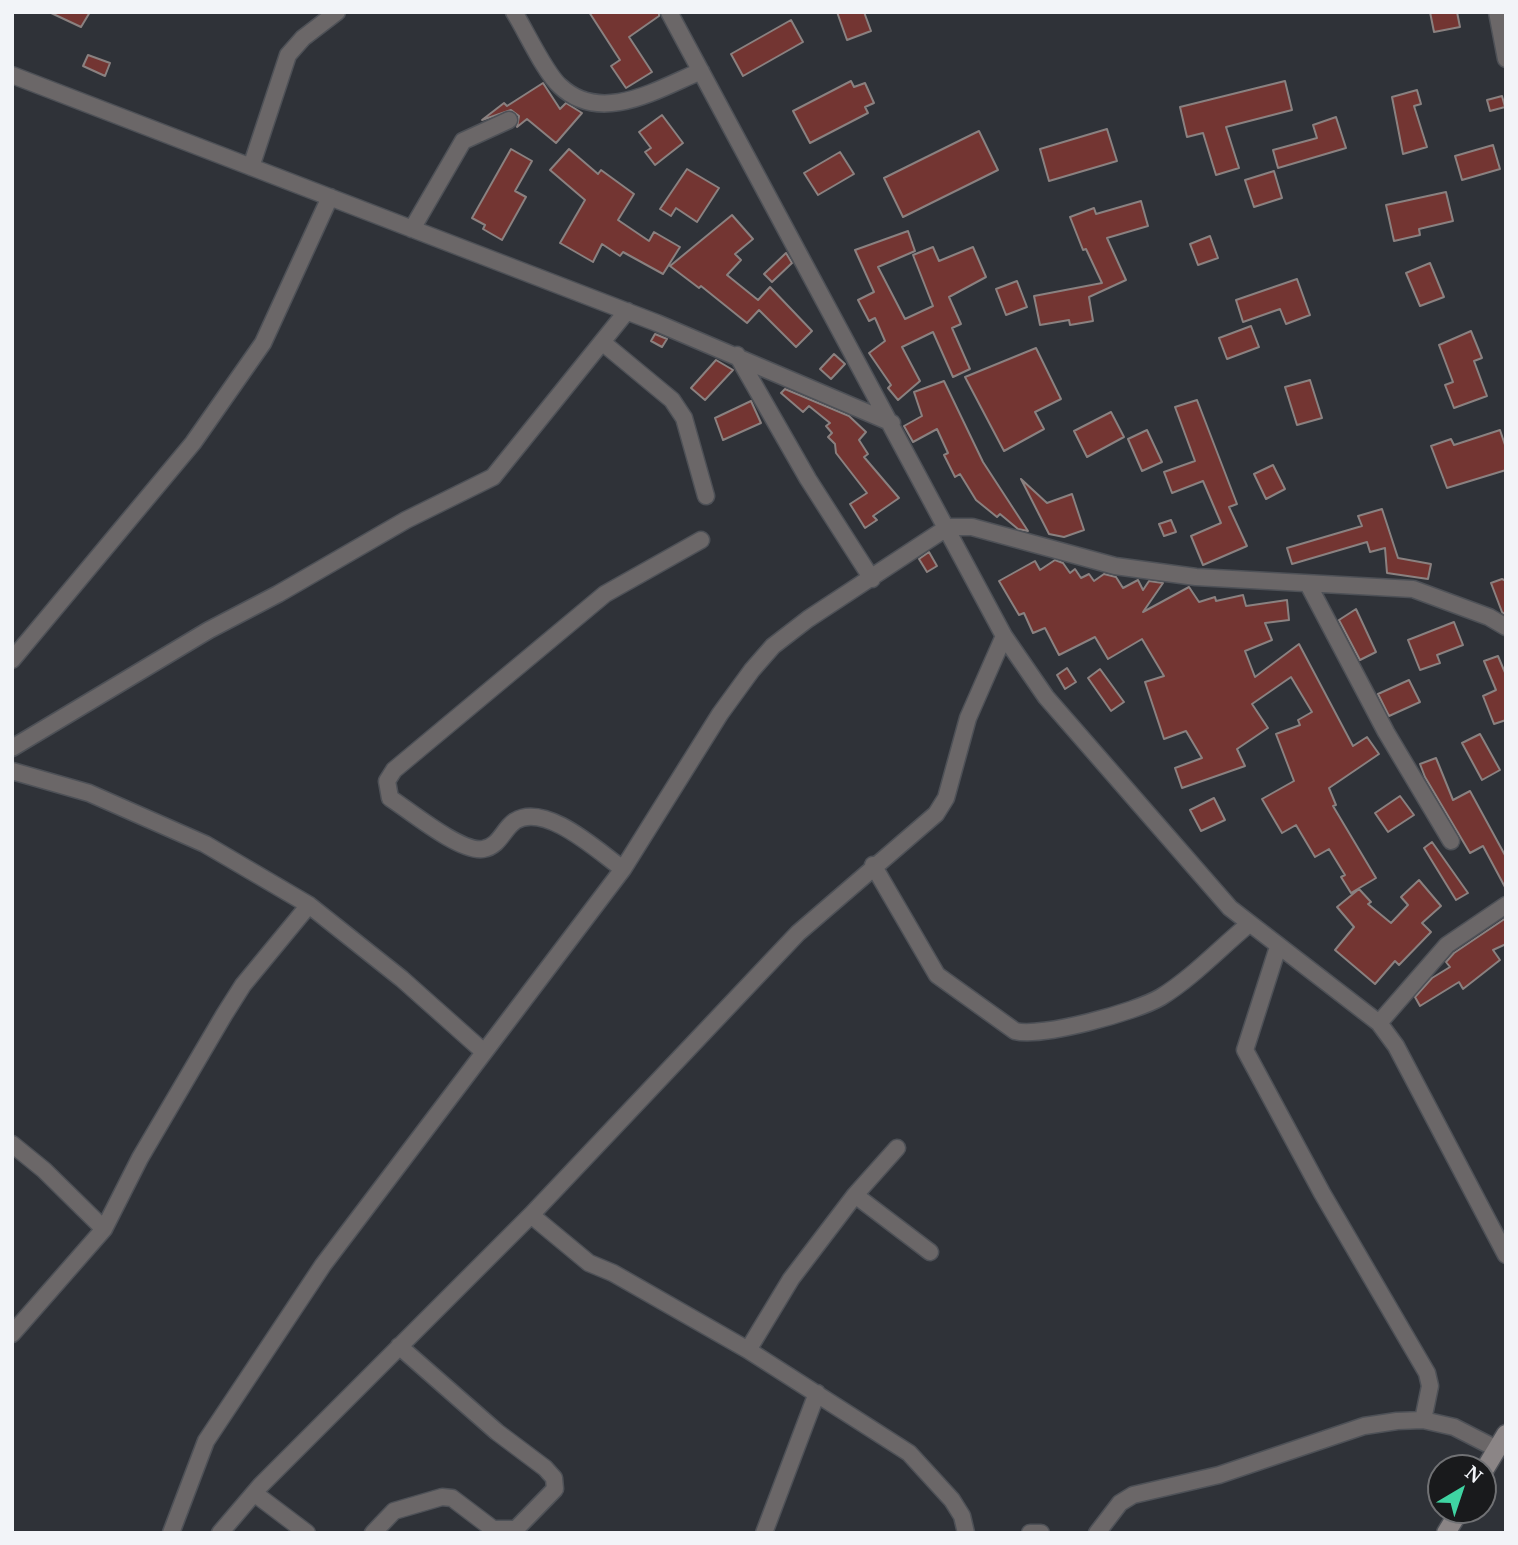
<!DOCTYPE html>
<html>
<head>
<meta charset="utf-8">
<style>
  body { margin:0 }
  #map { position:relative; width:1518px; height:1545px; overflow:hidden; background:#2f3238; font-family:"Noto Serif",serif }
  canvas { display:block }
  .frame { position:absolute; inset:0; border:14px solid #f2f4f8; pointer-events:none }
  .north { position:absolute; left:1427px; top:1454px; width:70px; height:70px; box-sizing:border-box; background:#191a1c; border:2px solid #707174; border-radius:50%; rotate:39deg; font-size:19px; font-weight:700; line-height:28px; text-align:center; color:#f2f4f8 }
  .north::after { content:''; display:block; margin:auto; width:24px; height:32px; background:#3fd4a2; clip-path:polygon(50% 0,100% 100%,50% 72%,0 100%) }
</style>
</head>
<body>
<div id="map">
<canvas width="1518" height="1545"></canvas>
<div class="frame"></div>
<div class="north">N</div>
</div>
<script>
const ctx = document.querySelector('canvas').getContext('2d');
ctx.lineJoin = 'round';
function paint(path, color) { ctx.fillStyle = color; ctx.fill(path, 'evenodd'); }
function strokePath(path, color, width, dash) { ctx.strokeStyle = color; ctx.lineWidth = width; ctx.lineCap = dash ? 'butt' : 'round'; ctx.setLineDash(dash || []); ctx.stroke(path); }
const building = new Path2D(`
  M49,12H90L81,27Z
  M589,12H659V16L629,37L652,72L626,88L611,66L620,60Z
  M837,12H864L871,31L847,40Z
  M1430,12H1457L1460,27L1434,32Z
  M791,20L803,42L743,76L731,54Z
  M88,55L110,63L105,76L83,66Z
  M851,81L854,87L865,83L874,103L865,107L868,113L810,143L793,111Z
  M1285,81L1292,110L1226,127L1239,168L1216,175L1203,133L1187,137L1180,107Z
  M543,83L560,109L566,103L582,113L556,143L527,119L517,127L519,116L511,110L482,120L504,103L507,106Z
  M1417,90L1421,104L1414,106L1427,147L1403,154L1392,97Z
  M1502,96L1505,107L1490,111L1487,100Z
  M662,115L683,143L655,165L645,152L651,148L639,132Z
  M1336,117L1346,148L1278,168L1273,150L1317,138L1313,125Z
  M1107,129L1117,161L1049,181L1040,149Z
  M979,131L998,170L903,217L884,178Z
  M1493,145L1500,169L1462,180L1455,156Z
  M511,149L532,161L515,191L526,197L502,240L483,229L485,225L472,218Z
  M569,149L598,174L601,170L634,194L618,220L649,241L654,232L680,247L663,274L623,252L620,256L602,244L593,262L560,243L585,200L550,170Z
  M840,152L854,174L818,195L804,173Z
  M687,169L719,188L697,222L676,208L671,216L660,209Z
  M1274,171L1282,198L1254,207L1245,180Z
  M1446,192L1453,221L1419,229L1420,235L1394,241L1386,205Z
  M1141,201L1148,226L1107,238L1126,280L1089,297L1093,321L1070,325L1069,320L1040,325L1034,296L1102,283L1086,249L1083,250L1070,217L1094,208L1096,214Z
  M732,215L753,239L735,254L741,260L727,275L758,300L770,287L812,331L796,347L759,310L747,323L701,286L699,288L670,266Z
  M908,231L915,251L878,267L905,319L933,306L913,255L933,247L939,261L973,247L986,277L949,297L961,324L952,328L970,369L953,377L933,332L902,347L920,381L898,400L888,388L891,385L869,353L885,341L875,318L869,321L858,300L874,292L855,250Z
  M1210,236L1218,258L1198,265L1190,244Z
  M786,253L792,263L772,282L764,274Z
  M1430,263L1444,297L1420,306L1406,273Z
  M1297,279L1310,315L1286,324L1280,309L1243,322L1236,300Z
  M1017,281L1027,307L1006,315L996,289Z
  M1251,326L1259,347L1227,359L1219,338Z
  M1471,331L1482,358L1474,361L1487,396L1454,408L1445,385L1453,382L1439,345Z
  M655,334L667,339L662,347L651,341Z
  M1036,348L1061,399L1035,412L1044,429L1004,451L965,377Z
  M834,354L845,364L831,379L820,369Z
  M716,360L733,370L705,400L691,388Z
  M1310,380L1322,418L1297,425L1285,387Z
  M944,381L983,462L1028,531L1018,529L1000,514L997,517L976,500L960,474L955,477L944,455L948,453L937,429L913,442L904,426L922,416L914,392Z
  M785,389L849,416L866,432L859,440L868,454L864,457L899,498L873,516L877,520L865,528L850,504L867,493L836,453L835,444L828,437L832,433L826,426L830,423L809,406L803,412L781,393Z
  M1197,400L1237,504L1229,507L1247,546L1203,565L1191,536L1221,523L1203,481L1172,493L1164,472L1195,461L1175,407Z
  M751,401L761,423L723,440L715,418Z
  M1111,412L1124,437L1087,457L1074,431Z
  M1147,430L1162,462L1142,471L1128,439Z
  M1500,430L1506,448V470L1447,488L1431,446L1451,439L1454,445Z
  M1273,465L1285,489L1266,499L1254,474Z
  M1021,479L1047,503L1072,494L1084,530L1064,537L1049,534Z
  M1382,509L1398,558L1431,564L1428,579L1387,573L1385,548L1370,552L1367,542L1292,564L1287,548L1362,526L1358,516Z
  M1171,520L1176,532L1164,536L1159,524Z
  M929,552L937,566L927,572L919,559Z
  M1055,560L1063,563L1070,573L1075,569L1081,578L1089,574L1094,581L1104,574L1116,577L1123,588L1138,580L1143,590L1149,581L1163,583L1143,612L1189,587L1199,602L1215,597L1216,601L1243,595L1246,606L1287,600L1289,620L1265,623L1272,640L1245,651L1255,677L1299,644L1353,746L1367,737L1379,754L1329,788L1336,805L1333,806L1376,878L1351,893L1341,877L1345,875L1329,849L1315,857L1296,825L1282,833L1262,799L1294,781L1276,734L1300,725L1298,720L1312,712L1291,677L1252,704L1268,728L1237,749L1245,766L1182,788L1175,768L1202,758L1186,731L1164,739L1145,682L1164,676L1142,639L1108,659L1095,637L1059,655L1045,628L1033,633L1024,613L1019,615L999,581L1035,561L1040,570Z
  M1502,579L1506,581V615L1502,612L1491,583Z
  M1356,609L1376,652L1360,660L1339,620Z
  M1454,622L1463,645L1437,655L1440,663L1420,670L1408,640Z
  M1498,656L1506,675V720L1494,724L1483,696L1496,690L1484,661Z
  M1067,668L1076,682L1065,689L1057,675Z
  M1100,669L1124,702L1111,711L1088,678Z
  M1409,680L1420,702L1389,716L1378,694Z
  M1480,734L1500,770L1482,780L1462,743Z
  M1436,758L1453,800L1470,791L1506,857V889L1483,846L1470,853L1425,777L1420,764Z
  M1400,796L1414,815L1388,832L1375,813Z
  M1214,798L1225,820L1201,831L1190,810Z
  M1432,842L1468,893L1456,900L1424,848Z
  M1419,880L1441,906L1422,923L1431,932L1399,965L1395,961L1375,984L1335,950L1354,927L1337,907L1359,889L1371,902L1368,904L1391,923L1408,905L1401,897Z
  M1506,918V944L1493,950L1500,960L1463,989L1459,982L1420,1006L1415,997L1432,978L1450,967L1446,962L1454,953Z`);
const street = new Path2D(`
  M514,12C526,31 545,73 560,86C601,125 658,89 701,71
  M669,12L1004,636L1046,697L1230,908L1379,1023L1396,1046L1506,1255
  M1497,12L1506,59
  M12,75L657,323L892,423
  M251,167L288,55L303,38L337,12
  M412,229L463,141L509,120
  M602,342L672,400L684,418L706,496
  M737,355L808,479L872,579
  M1308,584L1386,732L1451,841
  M12,660L193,443L263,343L330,197
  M12,748L209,630L278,594L406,520L493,477L627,311
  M12,771L89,793L205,844L309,905L402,979L484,1052
  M873,865L937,975L1015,1031C1041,1038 1136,1012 1161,997C1192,978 1220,948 1249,924
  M623,869C599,852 546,802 515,821C503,829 500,846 483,849C461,853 410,811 390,798L387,781L394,770L605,594L701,540
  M1278,947L1245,1050L1322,1193L1427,1373L1430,1386L1423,1420
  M1379,1023L1447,945L1506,905
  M12,1144L44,1170L104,1229
  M855,1195L930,1252
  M531,1215L589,1263L613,1273L748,1350L909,1453L952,1500L962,1516L966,1533
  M12,1334L104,1229L140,1158L224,1015L243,985L309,905
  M748,1350L791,1279L855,1195L897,1148
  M254,1493L307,1533
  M171,1533L206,1441L323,1265L623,869L720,714L752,670L773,646L808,619L948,527H972L1115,566L1196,577L1413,589L1489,617L1506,627
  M220,1533L261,1485L531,1215L798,933L936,814L946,798L968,718L1004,636
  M373,1533L394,1511L442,1497L452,1498L493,1529H516L555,1489L554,1478L545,1468L497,1432L399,1346
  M764,1533L817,1393
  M1030,1533H1041
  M1097,1533L1120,1503L1133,1495L1219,1475L1364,1426L1397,1421L1423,1420L1454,1427L1497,1449`);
const secondary = new Path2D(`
  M1483,1472L1506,1434
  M1446,1533L1460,1510`);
paint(building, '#733532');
strokePath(building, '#8a8180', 2);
strokePath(street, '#4e5157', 19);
strokePath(secondary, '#4e5157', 21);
strokePath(street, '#6b6768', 16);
strokePath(secondary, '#8b8586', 18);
</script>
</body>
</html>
